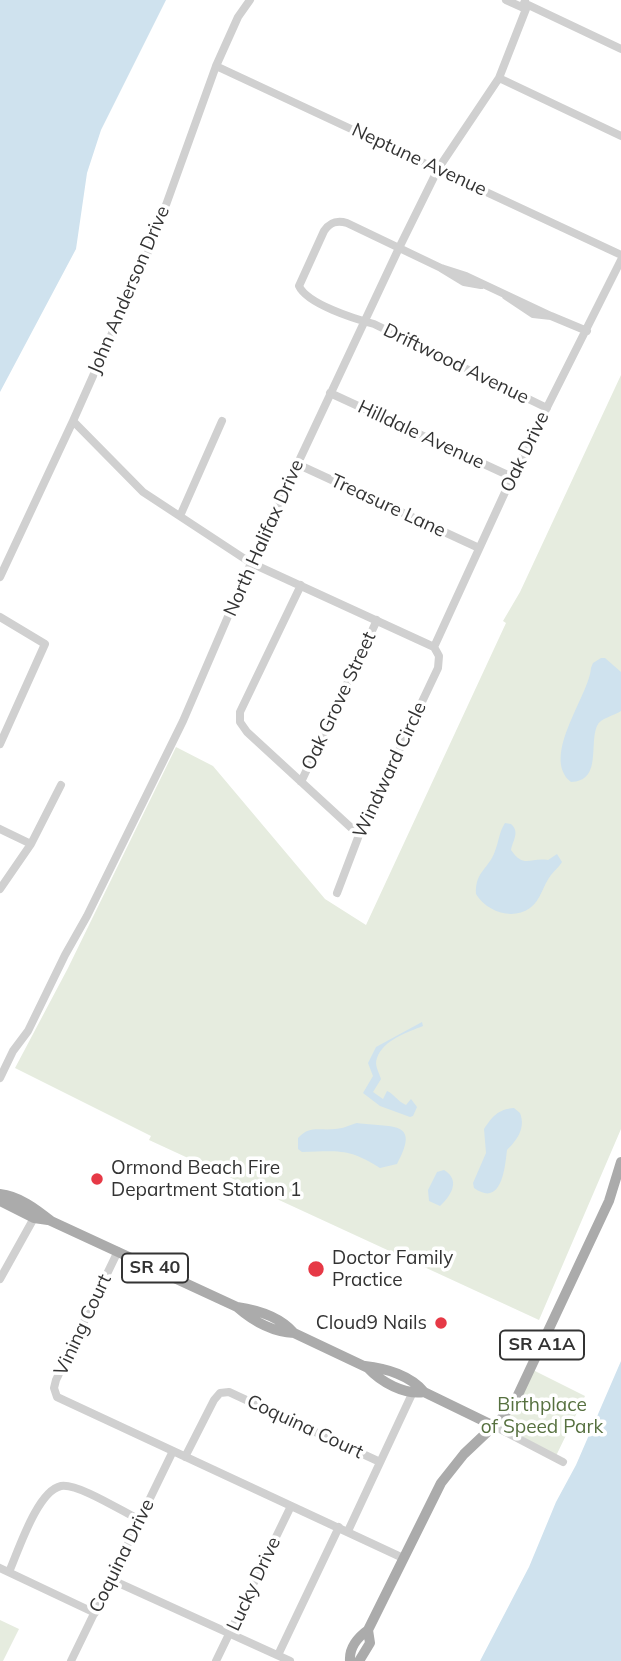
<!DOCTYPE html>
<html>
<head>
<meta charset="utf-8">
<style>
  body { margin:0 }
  canvas { display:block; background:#fff }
</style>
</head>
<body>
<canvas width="621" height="1661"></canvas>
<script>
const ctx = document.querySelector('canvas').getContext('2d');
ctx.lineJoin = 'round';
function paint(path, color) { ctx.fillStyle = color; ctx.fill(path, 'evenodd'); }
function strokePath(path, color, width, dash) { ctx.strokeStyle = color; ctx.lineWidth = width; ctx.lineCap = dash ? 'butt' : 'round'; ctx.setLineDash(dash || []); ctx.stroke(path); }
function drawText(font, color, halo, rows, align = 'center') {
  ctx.font = font + ' Mulish,sans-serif'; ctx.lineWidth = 7; ctx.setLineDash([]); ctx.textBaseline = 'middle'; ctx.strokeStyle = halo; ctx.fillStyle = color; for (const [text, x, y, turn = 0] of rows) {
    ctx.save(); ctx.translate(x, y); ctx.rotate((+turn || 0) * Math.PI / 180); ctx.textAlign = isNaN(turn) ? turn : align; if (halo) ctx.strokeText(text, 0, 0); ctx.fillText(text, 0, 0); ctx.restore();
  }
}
const green = new Path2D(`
  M621,375V1129L539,1320L149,1140L151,1136L15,1068L68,968L176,747L213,766L325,899L366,925L506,623L503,621L520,592Z
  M531,1369L585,1396L555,1458L494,1426Z
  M0,1620L19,1629L3,1661H0Z`);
const water = new Path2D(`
  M0,0H166L101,130L87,173L76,249L0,392Z
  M601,658H605L621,672V711C614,716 600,718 597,726C589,745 602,781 571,782C540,757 589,696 591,668L593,663Z
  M505,823L511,824C520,832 513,840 511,850C524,869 530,857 548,860L557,854L562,862C559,867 555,870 551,875C543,885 541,900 530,908C512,921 486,911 476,894C475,871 489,869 495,851C499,841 499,832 505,823Z
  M422,1022L423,1026C408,1032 383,1040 377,1058C374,1065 379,1072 381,1079L373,1092L383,1099L387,1091C393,1093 397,1101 406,1105L411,1099L417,1107L413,1116L410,1117L380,1106L363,1093L373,1076L368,1063L376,1047Z
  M514,1108L520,1113C526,1128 517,1140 507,1150C505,1167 502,1208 474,1188L473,1183L486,1153L484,1129C492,1117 498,1109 514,1108Z
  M357,1123C390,1128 422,1119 397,1164L380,1168C349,1148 338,1151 302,1152L298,1149V1138C310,1125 319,1131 335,1129C342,1129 350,1125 357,1123Z
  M444,1170C461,1180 451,1196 440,1206L429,1201L428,1190L437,1172Z
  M621,1361V1661H480L529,1567L556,1502L576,1465Z`);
const minor = new Path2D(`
  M506,0L526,9
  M524,3L621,49
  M216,66L621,255
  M499,78L621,136
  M441,268L347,223C337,220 330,222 324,231L299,286C307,304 355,319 374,324L547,408
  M481,285L464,282L441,268L466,276L551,316L533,314L506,296
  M551,316L587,331
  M330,393L512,477
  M73,421L143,492L251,563L434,647
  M297,464L479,548
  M180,516L222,421
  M0,577L73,421L153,241L216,66L238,17L250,0
  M301,585L240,712V722L247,732L359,835
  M0,617L45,644L0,744
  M434,647L512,477L621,260
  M301,782L377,620
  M0,829L31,844
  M0,889L31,844L61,785
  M337,893L359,835L438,668L439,656L434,647
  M0,1078L13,1051L28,1031L65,955L87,916L183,721L251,563L399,248L438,169L499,78L526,9L525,0
  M118,1251L56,1380L54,1388L57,1397L403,1558
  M0,1279L34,1218
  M494,1426L563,1462
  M185,1457L214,1400L220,1393L229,1392L380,1462
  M348,1531L412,1394
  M0,1568L95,1613
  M9,1572C18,1552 37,1491 61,1486C78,1483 123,1512 140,1520
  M112,1580L290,1661
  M278,1655L339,1527
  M71,1661L173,1451
  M216,1661L291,1506`);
const major = new Path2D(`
  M0,1194C19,1196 36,1209 51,1221L237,1307C253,1321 272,1332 294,1333
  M0,1201L34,1218L48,1220
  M237,1307C258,1310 280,1317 294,1333L368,1368C381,1382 404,1395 424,1392
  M365,1366C386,1368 411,1376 424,1392L494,1426
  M350,1661C349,1648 358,1637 368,1630L441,1483L464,1454L501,1419L517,1397L609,1201L621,1162
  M359,1661L370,1643L368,1630`);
const markers = [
  [97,1179,7,"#e63946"],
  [316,1269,9,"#e63946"],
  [441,1323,7,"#e63946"]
];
const shields = [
  [155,1268,66],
  [542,1345,84]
];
const shieldNames = [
  ["SR 40",155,1268],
  ["SR A1A",542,1345]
];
const streetNames = [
  ["Neptune Avenue",419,160,25],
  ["John Anderson Drive",129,290,-67],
  ["Driftwood Avenue",456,364,26],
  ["Hilldale Avenue",421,435,25],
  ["Oak Drive",525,452,-64],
  ["Treasure Lane",388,506,25],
  ["North Halifax Drive",264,538,-66],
  ["Oak Grove Street",339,701,-65],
  ["Windward Circle",390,770,-65],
  ["Vining Court",83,1325,-65],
  ["Coquina Court",305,1427,25],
  ["Coquina Drive",122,1556,-64],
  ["Lucky Drive",254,1584,-65]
];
const poiNames = [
  ["Ormond Beach Fire",111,1168],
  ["Department Station 1",111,1190],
  ["Doctor Family",332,1258],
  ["Practice",332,1280],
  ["Cloud9 Nails",427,1323,"right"]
];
const parkNames = [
  ["Birthplace",542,1405],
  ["of Speed Park",542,1427]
];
paint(green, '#e6ecdf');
paint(water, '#cfe2ee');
strokePath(minor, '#d0d0d0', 8);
strokePath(major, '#ababab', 10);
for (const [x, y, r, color] of markers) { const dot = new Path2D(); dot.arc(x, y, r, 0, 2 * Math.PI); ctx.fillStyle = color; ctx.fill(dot); strokePath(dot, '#fff', 2.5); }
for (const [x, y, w] of shields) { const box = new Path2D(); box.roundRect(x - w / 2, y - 14.5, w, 29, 5); ctx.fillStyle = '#fff'; ctx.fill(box); strokePath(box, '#333', 2); }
drawText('bold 18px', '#333', null, shieldNames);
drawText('19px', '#333', '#fff', streetNames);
drawText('19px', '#333', '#fff', poiNames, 'left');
drawText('19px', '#56703f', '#fff', parkNames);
</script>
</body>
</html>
